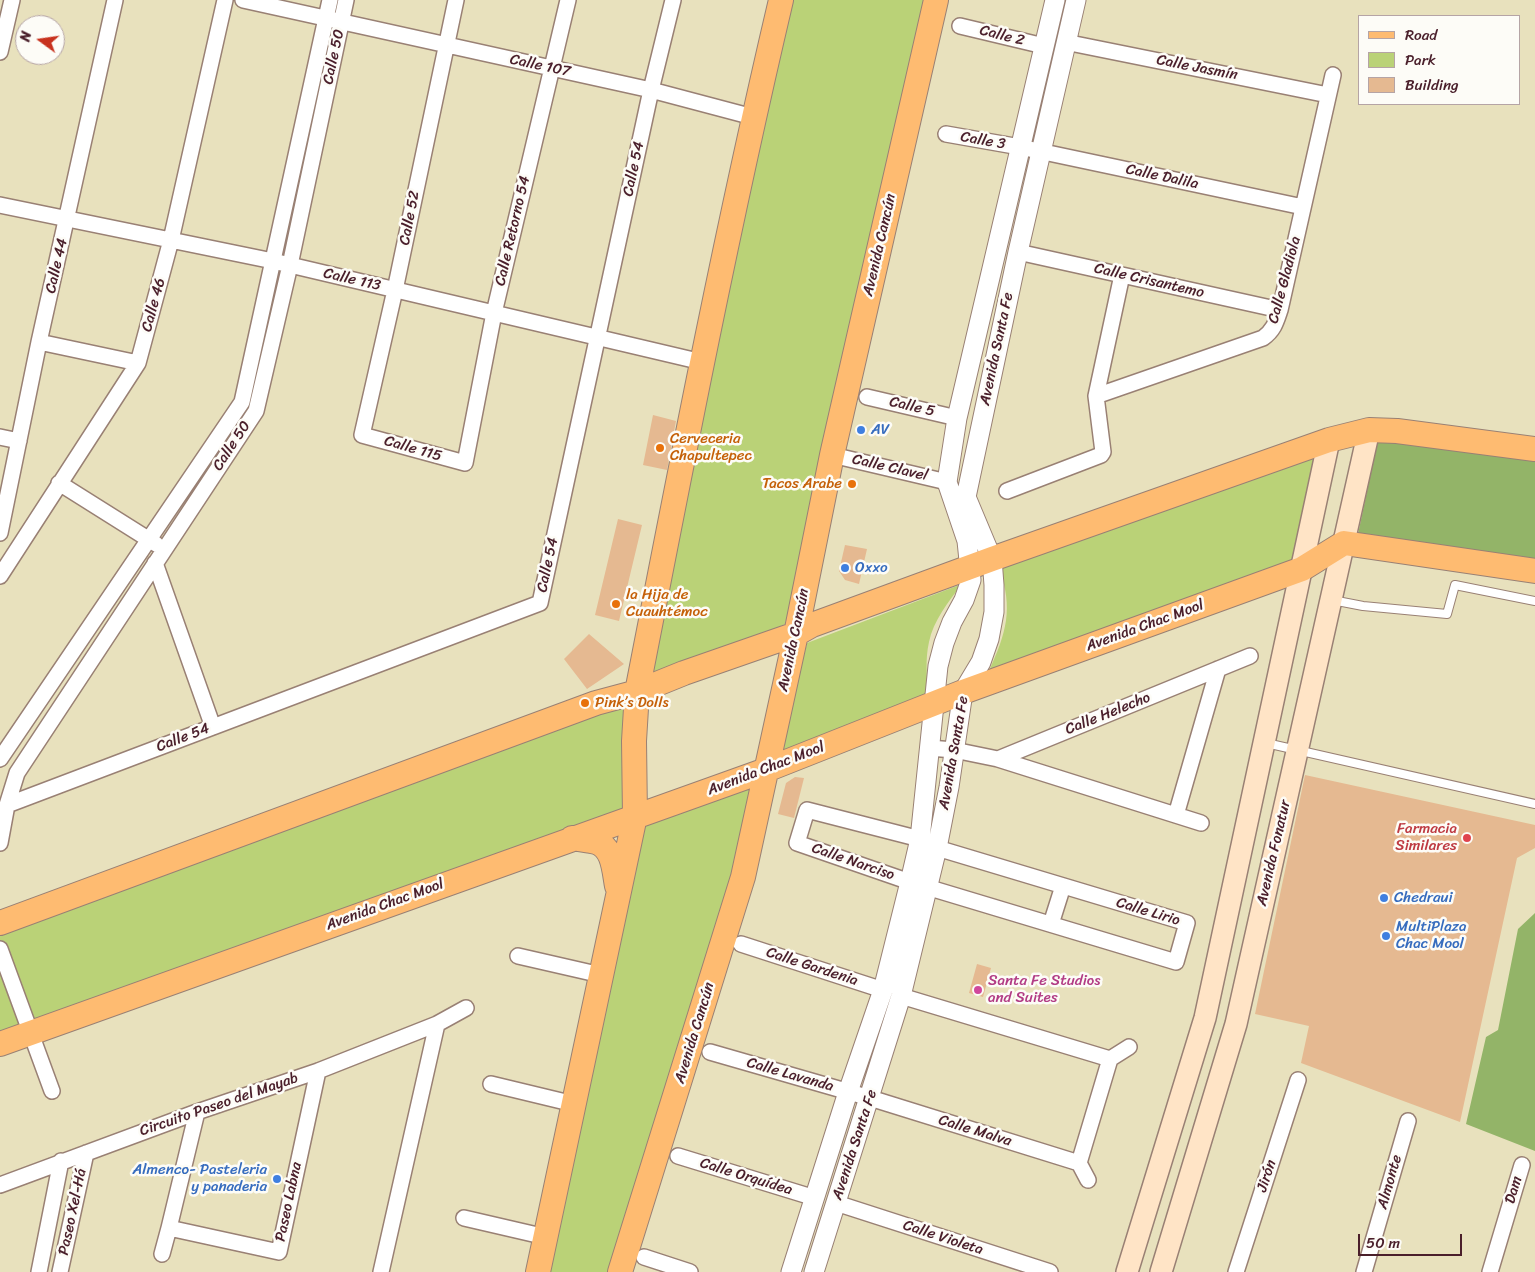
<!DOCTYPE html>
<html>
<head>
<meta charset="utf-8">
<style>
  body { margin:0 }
  #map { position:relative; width:1535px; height:1272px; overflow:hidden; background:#e8e1bd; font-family:Sriracha,sans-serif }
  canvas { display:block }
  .legend { position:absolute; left:1358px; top:15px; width:162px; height:90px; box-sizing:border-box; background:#fdfcf7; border:1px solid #b5a4a5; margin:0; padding:6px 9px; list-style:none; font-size:15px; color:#4a1f2b }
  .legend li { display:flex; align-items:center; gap:10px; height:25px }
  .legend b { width:25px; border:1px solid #b5a4a5 }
  .north { position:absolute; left:15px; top:15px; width:50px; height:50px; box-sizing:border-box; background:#fdfcf7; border:1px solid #b5a4a5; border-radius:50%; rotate:284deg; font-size:14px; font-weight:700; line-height:20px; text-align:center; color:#4a1f2b }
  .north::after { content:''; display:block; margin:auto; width:18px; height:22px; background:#c8321e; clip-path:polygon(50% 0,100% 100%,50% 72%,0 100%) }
  .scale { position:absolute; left:1358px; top:1234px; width:104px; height:22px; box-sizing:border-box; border:2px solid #4a1f2b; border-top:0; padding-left:6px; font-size:15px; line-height:18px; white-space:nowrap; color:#4a1f2b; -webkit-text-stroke:4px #fdfcf7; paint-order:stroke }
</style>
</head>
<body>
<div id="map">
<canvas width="1535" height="1272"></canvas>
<ul class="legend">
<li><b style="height:6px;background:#febb71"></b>Road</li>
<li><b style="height:14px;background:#bad277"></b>Park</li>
<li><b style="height:14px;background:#e5b991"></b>Building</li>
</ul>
<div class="north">N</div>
<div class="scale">50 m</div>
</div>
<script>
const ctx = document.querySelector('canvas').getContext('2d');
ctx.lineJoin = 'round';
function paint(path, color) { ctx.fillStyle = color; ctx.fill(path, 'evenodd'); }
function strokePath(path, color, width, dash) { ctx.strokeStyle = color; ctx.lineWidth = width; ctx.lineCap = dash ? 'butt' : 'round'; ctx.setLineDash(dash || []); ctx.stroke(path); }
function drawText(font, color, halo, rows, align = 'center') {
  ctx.font = font + ' Sriracha,sans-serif'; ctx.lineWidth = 5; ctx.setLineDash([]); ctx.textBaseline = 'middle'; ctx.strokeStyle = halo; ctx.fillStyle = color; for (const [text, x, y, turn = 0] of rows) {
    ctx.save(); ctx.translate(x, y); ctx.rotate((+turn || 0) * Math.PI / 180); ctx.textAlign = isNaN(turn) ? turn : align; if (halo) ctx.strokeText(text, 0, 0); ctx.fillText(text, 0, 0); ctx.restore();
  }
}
const green = new Path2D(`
  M785,0H935L785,624L684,673L648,675Z
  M1310,454L1318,459L1298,558L989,671C1006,633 1014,609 999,568Z
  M962,584C949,601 933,621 929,642C925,659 927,677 928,694L781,752L807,643Z
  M626,702L629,812L0,1044V923Z
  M754,785L724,938L620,1272H538L640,819Z`);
const forest = new Path2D(`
  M1378,439L1535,455V559L1358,534Z
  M1535,913V1151L1466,1124L1486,1037L1498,1030L1518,929Z`);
const building = new Path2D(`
  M653,415L676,421L667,470L643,465Z
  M618,519L642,525L619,621L595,615Z
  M845,545L867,549L859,584L845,580L839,571Z
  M589,634L624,664L587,689L564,659Z
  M1305,775L1535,825V848L1517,858L1460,1122L1301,1063L1309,1026L1255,1014Z
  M795,777L804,778L794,818L778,814L786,783Z
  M977,964L991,968L983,997L969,993Z`);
const service = new Path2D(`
  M1332,600L1363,606L1447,614L1455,585L1535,601
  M1266,743L1535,804`);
const minor = new Path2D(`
  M243,0L651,90L753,117
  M456,0L395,290L362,435L465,463L494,313L568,0
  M960,26L1044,46
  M1065,42L1328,95
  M0,52L12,0
  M946,134L1020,147L1303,207
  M0,205L273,261L702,362
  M1018,252L1280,310
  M39,342L138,363
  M1096,396L1263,338C1274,330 1276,322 1280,310L1333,75
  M867,397L957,418
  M0,437L19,441
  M832,455L947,482
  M59,483L156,544
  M1007,491L1101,455L1103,452L1096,396L1122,275
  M0,533L39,342L115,0
  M155,563L213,727
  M0,576L138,363L171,240L225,0
  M929,748L954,750L998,759L1201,823
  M0,759L242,402L330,0
  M998,759L1250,656
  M7,805L540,603L651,90L673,0
  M1176,815L1218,669
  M920,839L807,810L797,843L910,882L1176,962L1187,923L937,848
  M0,843L7,805L17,773L256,411L290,265L346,0
  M1051,924L1063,886
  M741,944L883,990
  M0,949L52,1091
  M518,956L601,975
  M901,996L1110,1059
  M710,1052L870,1098L1079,1163
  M491,1084L574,1104
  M197,1112L169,1228L279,1252L318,1071
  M678,1156L815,1198
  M1088,1180L1079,1163L1110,1059L1129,1047
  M0,1185L197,1112L318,1071L437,1024L466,1008
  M836,1203L1050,1272
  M464,1218L546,1237
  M162,1254L169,1228
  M644,1257L690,1272
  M39,1272L61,1161
  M60,1272L86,1153
  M381,1272L437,1024
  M1236,1272L1298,1080
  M1364,1272L1408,1121
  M1490,1272L1522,1165`);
const tertiary = new Path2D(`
  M791,1272L848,1092L883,990L910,882L920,839L938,666L944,643L952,622L964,600L971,580L967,541L947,482L957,418L1055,0
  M814,1272L901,996L937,848L949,787L963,692L981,662L989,639L994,612V585L992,559L966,497L1018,252L1076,0`);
const secondary = new Path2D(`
  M1127,1272L1205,1018L1329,440
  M1161,1272L1236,1024L1369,430`);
const primary = new Path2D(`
  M572,838C580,839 588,840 596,842C614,848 614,871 617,886
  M0,923L596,703L637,692L684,673L796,634L812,625L992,559L1329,440L1369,430L1397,431L1535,449
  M0,1044L766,770L963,692L1302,569L1344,543L1535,571
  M538,1272L635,816L634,741L637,692C682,461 727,229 781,0
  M620,1272L743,877L796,634L832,455L936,0`);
const markers = [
  [861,430,5,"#3f7fe0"],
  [660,448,5,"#e8710a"],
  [852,484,5,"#e8710a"],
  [845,568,5,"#3f7fe0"],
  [616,604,5,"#e8710a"],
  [585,703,5,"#e8710a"],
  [1467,838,5,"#e0444e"],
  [1384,898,5,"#3f7fe0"],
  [1386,936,5,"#3f7fe0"],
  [978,990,5,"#d1479c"],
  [277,1179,5,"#3f7fe0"]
];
const streetNames = [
  ["Calle 2",1002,36,14],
  ["Calle 50",334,57,-78],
  ["Calle 107",540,66,12],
  ["Calle Jasmín",1197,68,11],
  ["Calle 3",983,141,10],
  ["Calle 54",634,169,-78],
  ["Calle Dalila",1162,177,12],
  ["Calle 52",410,218,-79],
  ["Calle Retorno 54",513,231,-77],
  ["Avenida Cancún",880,245,-77],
  ["Calle 44",57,266,-77],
  ["Calle 113",352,280,13],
  ["Calle Gladiola",1285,280,-75],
  ["Calle Crisantemo",1149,281,13],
  ["Calle 46",154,305,-75],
  ["Avenida Santa Fe",997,349,-78],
  ["Calle 5",912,407,13],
  ["Calle 50",232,446,-57],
  ["Calle 115",413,449,16],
  ["Calle Clavel",890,468,13],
  ["Calle 54",548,565,-78],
  ["Avenida Chac Mool",1145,626,-20],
  ["Avenida Cancún",794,640,-78],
  ["Calle Helecho",1108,714,-22],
  ["Calle 54",183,738,-21],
  ["Avenida Santa Fe",954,753,-80],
  ["Avenida Chac Mool",766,769,-21],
  ["Avenida Fonatur",1274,853,-77],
  ["Calle Narciso",853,862,19],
  ["Avenida Chac Mool",385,905,-20],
  ["Calle Lirio",1148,912,17],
  ["Calle Gardenia",812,967,18],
  ["Avenida Cancún",695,1033,-73],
  ["Calle Lavanda",790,1075,16],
  ["Circuito Paseo del Mayab",219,1105,-19],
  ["Calle Malva",975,1131,17],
  ["Avenida Santa Fe",855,1145,-72],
  ["Jirón",1267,1176,-72],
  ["Calle Orquídea",746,1177,17],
  ["Almonte",1390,1182,-74],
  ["Dam",1514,1190,-74],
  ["Paseo Labna",289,1202,-78],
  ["Paseo Xel-Há",73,1212,-78],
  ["Calle Violeta",943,1238,18]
];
const shopNames = [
  ["AV",871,430],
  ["Oxxo",855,568],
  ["Chedraui",1394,898],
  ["MultiPlaza",1396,927],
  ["Chac Mool",1396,944],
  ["Almenco- Pasteleria",267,1170,"right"],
  ["y panaderia",267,1187,"right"]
];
const foodNames = [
  ["Cerveceria",670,439],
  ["Chapultepec",670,456],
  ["Tacos Arabe",842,484,"right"],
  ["la Hija de",626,595],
  ["Cuauhtémoc",626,612],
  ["Pink’s Dolls",595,703]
];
const healthNames = [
  ["Farmacia",1457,829],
  ["Similares",1457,846]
];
const hotelNames = [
  ["Santa Fe Studios",988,981],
  ["and Suites",988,998]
];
paint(green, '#bad277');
paint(forest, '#93b468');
paint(building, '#e5b991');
strokePath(service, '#998074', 10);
strokePath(minor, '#998074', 18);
strokePath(tertiary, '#998074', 21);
strokePath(secondary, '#998074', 24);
strokePath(primary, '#998074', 26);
strokePath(service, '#fff', 8);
strokePath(minor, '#fff', 15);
strokePath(tertiary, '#fff', 19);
strokePath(secondary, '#ffe4c6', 21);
strokePath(primary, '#febb71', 24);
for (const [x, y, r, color] of markers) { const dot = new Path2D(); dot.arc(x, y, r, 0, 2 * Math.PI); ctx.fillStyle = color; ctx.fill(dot); strokePath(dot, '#fdfcf7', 2); }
drawText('15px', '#4a1f2b', '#fdfcf7', streetNames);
drawText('15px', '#366cbe', '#fdfcf7', shopNames, 'left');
drawText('15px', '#c56008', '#fdfcf7', foodNames, 'left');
drawText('15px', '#be3a42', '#fdfcf7', healthNames, 'right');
drawText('15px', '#b23c85', '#fdfcf7', hotelNames, 'left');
</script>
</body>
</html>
